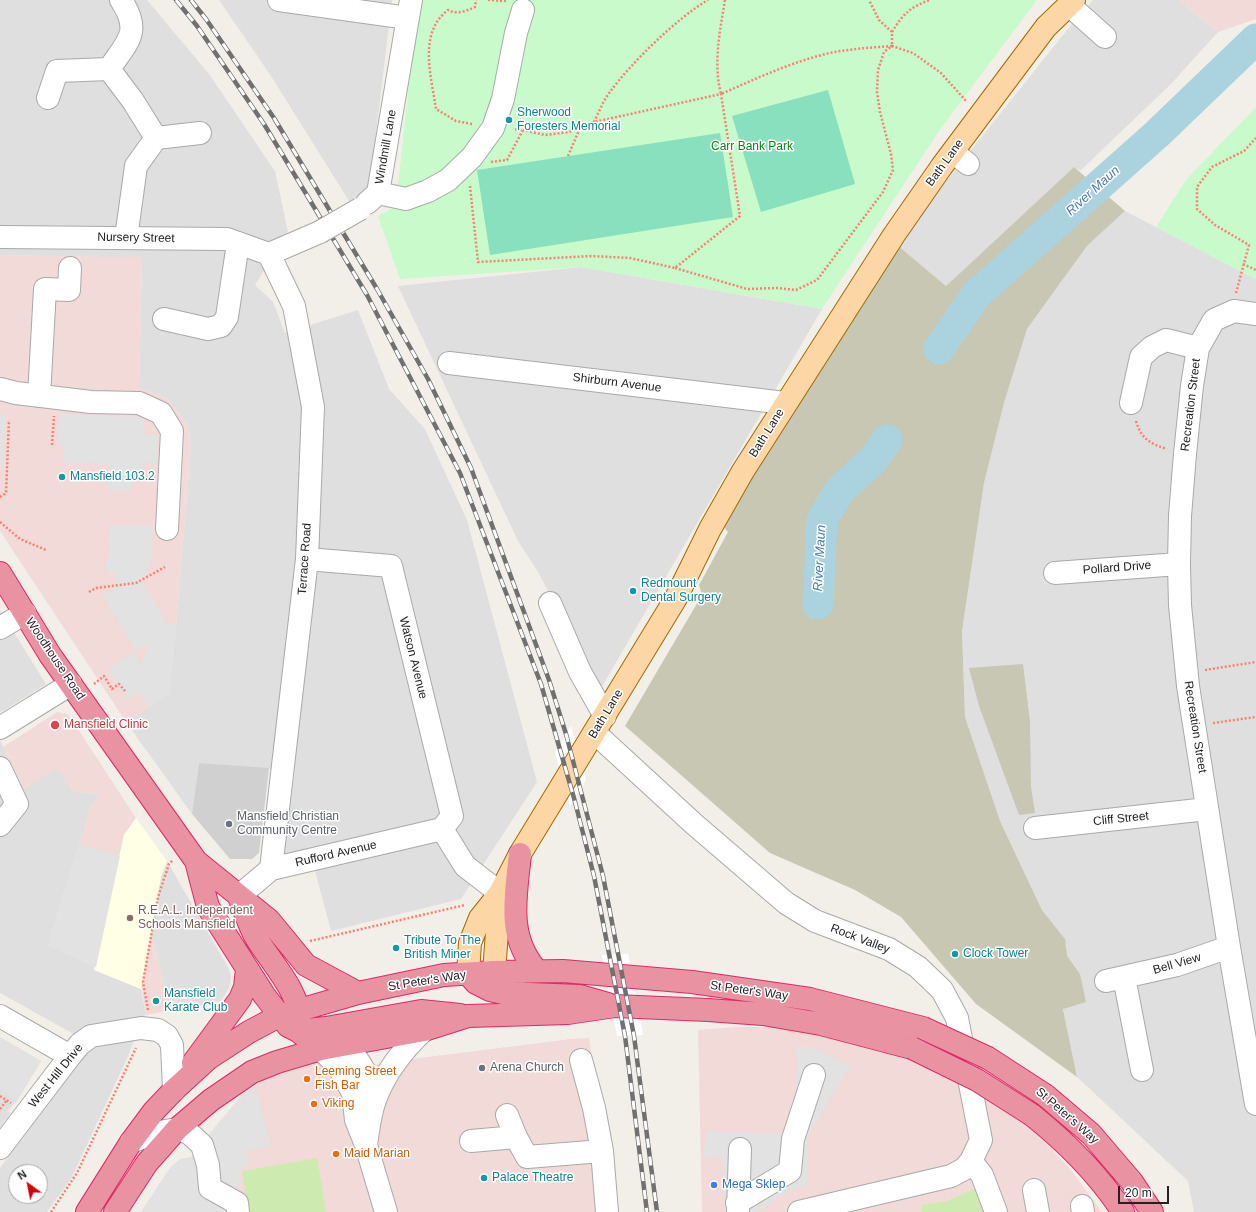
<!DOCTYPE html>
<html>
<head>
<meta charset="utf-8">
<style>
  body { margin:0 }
  #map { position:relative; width:1256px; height:1212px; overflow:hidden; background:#f2efe9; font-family:Helvetica,sans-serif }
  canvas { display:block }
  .north { position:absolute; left:8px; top:1164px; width:40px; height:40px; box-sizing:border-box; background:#fff; border:1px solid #a7a7a7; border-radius:50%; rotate:327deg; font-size:11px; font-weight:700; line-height:16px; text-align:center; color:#222 }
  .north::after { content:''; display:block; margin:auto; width:14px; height:18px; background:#d40000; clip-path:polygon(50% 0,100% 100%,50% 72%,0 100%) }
  .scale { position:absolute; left:1118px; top:1186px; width:51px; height:18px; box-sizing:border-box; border:2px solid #222; border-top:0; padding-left:5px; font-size:12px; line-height:14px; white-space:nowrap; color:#222; -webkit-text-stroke:3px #fff; paint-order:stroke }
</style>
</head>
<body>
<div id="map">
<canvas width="1256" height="1212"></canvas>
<div class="north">N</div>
<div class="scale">20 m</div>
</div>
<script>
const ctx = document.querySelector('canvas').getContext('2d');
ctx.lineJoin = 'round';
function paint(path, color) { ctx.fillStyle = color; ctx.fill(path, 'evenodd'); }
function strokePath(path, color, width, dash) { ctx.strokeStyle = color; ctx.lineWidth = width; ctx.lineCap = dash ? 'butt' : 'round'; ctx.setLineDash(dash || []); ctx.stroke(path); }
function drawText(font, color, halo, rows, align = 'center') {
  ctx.font = font + ' Helvetica,sans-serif'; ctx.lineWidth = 3; ctx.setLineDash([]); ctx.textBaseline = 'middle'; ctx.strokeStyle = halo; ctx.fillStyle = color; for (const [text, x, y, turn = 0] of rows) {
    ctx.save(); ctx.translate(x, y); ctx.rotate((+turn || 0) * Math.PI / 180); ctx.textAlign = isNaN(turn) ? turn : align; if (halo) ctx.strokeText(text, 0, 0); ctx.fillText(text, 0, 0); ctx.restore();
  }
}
const residential = new Path2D(`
  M0,0H147L209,74L275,171L288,232L255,285L273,302L285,333L358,310L389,389L425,429L467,520L537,782L461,899L331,931L310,852L283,858L295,771L199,763L192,814L126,722L169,694L176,625L191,447L187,424L168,399L139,388L142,258L0,255Z
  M219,0H392L369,192L351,204L271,76Z
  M1093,0H1179L1218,32L1171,84L1080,171L1074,167L946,286L896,244L1071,25Z
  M1125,211L1256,279V1212H1194L1188,1181L1077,1077L1063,1008L1080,974L1066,956L1065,939L1042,910L1000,821L965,717L962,631L984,483L1004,403L1027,329L1087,246Z
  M581,267L822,309L597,695L573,638L538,572L518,541L398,286Z
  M0,610L46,684L0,713Z
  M0,740L21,784L57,767L73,791L98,794L94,806H91L48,945L96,967L95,970L141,989L146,1015L143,1016L129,1054L72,1177L47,1212H0V1168L90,1049L72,1033L0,993ZM16,1172H40V1196H16Z
  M167,861L229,969L231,978L229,988L221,1001L170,1011L153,939L149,938L161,877Z
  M0,1037L41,1061L17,1101L8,1110L11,1113L0,1127Z`);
const commercial = new Path2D(`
  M1179,0H1256V19L1218,32Z
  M0,255L142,257L139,388L168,399L187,424L191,447L176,625L169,694L126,722L0,531Z
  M57,712L68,714L136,818L124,835L96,967L48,945L91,806H94L98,794L73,791L57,768L24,789L3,747Z
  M149,938L153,939L170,1011L146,1015L141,984Z
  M735,1027H779L865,1042L929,1064L1032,1128L1071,1170L1102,1212H702L698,1030Z
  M589,1038L607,1149L612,1212H141L170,1168L180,1159L194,1157L211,1132L247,1089L255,1087L262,1080L294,1068L322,1060L335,1071L419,1058L571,1039Z`);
const education = new Path2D(`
  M136,818L167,861L161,877L141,989L94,970L124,835Z`);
const religious = new Path2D(`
  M199,763L269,768L259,853L252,859H230L192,814Z`);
const construction = new Path2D(`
  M1074,167L1125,211L1087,246L1027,329L1004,403L984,483L962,631L965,717L1000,821L1042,910L1065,939L1067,956L1080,974L1086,1002L1063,1009L1077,1077L976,1004L901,917L855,890L770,853L625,726L702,595L699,585L728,532L723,526L821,364L896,244L946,286Z
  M1023,664L1030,722L1031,787L1035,813L1019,815L979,706L969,668Z`);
const grass = new Path2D(`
  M317,1158L326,1212H249L242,1171Z
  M974,1189L982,1200L984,1212H921L922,1205L947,1201Z`);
const park = new Path2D(`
  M418,0H1037L939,131L822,309L581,267L400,279L378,216L393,208L399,177Z
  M1256,107V279L1156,227L1186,180Z`);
const pitch = new Path2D(`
  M828,90L855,184L761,212L732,116Z
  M720,133L733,217L490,255L477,170Z`);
const parking = new Path2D(`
  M59,413L93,416L144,417L143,434L158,435L157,464L144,463L143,477H131L130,491L108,490L109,464L63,462L64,446L58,445Z
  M0,415H5L3,467L0,466Z
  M109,525L153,526L152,558L143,584L167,623L176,625L169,694L149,707L138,692L128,699L108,669L134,652L142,663L148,644L136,651L102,596L113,590L117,574L105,571L108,557Z
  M79,845L120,856L96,967L48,945Z
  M0,1037L41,1061L17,1101L0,1090Z
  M795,1045L816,1049L850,1066L807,1138V1186L791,1190L755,1212H727L722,1157L702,1158L707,1131L792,1135L797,1057Z
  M255,1087L271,1146L244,1152L251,1160L236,1174L242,1181L235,1190L230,1212H141L170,1168L180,1159L194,1157L211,1132L247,1089Z`);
const pier = new Path2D(`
  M571,726L586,780L570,805L555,752Z
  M628,954L643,1035L617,1036L602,955Z`);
const river = new Path2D(`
  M939,349L976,295L1157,134L1256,39
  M818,604L822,520L840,490L873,460L887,440`);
const path = new Path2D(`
  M488,0L507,1
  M725,0C720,31 713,63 721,94C753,80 785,65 818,56C842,49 867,48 892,46V32L879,20L869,0
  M892,32C903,14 910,7 930,0
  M594,122C599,112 603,101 610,92C631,63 677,18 708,0
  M472,124L456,121L436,109C431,75 418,33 448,10C457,15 466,11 475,7L476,0
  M568,156L580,128
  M491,162L507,160L523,130L513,129
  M470,186L478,262L592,256L630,258L675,268L740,216L721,94L594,122L569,132L545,135L523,130
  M1243,264L1256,270
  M675,268L747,289L777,288L796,290L817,280L883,192L893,170L891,154L880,112L877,92L878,70L884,52L892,46L913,53L941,73L966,101
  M1236,293L1249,245L1215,225L1197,209V187L1212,167L1244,151L1256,138
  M1136,421C1141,439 1151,444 1167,449
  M52,445L54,416
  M0,497L6,493L9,420
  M0,522L20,539L46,550
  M89,592L96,588L136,583L165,567
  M1205,670L1256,662
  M94,684L104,676L112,689L119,684L125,691
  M1213,723L1256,717
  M310,941L465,905
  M148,1010L143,982L158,897L169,864L173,860
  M0,1096L11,1103
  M0,1109L7,1100
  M51,1212L77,1173L136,1048`);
const minor = new Path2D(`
  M279,0L408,18
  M1069,5L1105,37
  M109,69C128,41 142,32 121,0
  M48,98L57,71L109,69L133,101L156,138
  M953,152L968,164
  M378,193L406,199L428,191L448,180L472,157L493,128L503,99L516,33L523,10
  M367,203L378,193L411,0
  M0,237L227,239L269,254
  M126,238L136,166L156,138L200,133
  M269,254L294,306L313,407L307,559L271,869
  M269,254L320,232
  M1256,314L1234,311L1214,320L1198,348L1192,386L1185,454L1180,516L1179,564L1180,605L1188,686L1229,947L1256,1104
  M164,319L208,329L221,326L227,317L238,243
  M449,363L785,403
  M0,389L16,393L91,402L139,403L161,413L172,431L167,529
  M39,396L45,289L69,290L70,268
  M1131,403L1141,357L1152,347L1166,340L1198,348
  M307,559L391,566L452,816L442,829
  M1055,573L1179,564
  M550,603L580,672L605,716
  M0,628L25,613
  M0,728L71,684
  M595,733L694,824L786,903L815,921L889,949L918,967L942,990L957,1018L981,1140L971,1161L964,1169L951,1176L799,1212
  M0,768L17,804L0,825
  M1035,828L1207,809
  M442,829L465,866L500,893
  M239,896L271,869L442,829
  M1124,977L1142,1070
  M1106,981L1177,965L1229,947
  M0,1016L70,1056
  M346,1045C360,1062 371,1078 375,1100
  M321,1049L339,1067L353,1093L356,1120L366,1145L386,1212
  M581,1060L594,1108L602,1151L607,1212
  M507,1115L516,1137L527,1157L602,1151
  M471,1141L516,1137
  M131,1142L159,1132L177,1129L189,1133L202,1145L208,1165L210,1188L237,1203L238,1212
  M366,1145C368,1130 370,1114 375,1100C384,1074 404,1048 424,1030
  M0,1148L70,1056L80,1044L91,1036L141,1028L158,1030L167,1036L172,1045L174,1090
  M971,1161L982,1175L996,1212
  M1034,1190L1038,1212
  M737,1203L790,1171L793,1139L814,1075
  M1082,1206L1083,1212
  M738,1212L740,1149`);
const major = new Path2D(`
  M494,972L500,893
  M468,974L470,943L480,918L500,893L520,854L676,598L710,529L743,471L894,235L942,166L1046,27L1074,0`);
const highway = new Path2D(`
  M0,573L50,655L196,861L269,920L306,965L358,993
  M520,854C516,896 506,936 537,971
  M196,861L208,907L264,995L288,1026L298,1031L321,1049
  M239,897C244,909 248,922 254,934C268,960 302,992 299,1023
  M468,974L476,983L490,990L503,993L580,996L608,1004
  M298,1031L326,1028L421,1011L460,1015
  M193,1063L240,999L245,987L247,969
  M1045,1095L1091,1134L1132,1182L1152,1212
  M1032,1115C1067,1143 1098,1174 1123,1212
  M87,1212L131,1142L154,1111L174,1090L209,1058L249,1032L279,1016L358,993L444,975L494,972L563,971L692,982L810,999L923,1028
  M115,1212L147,1163L177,1129L211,1100L252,1072L277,1062L321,1049L424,1030L468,1016L568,1013L615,1006L708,1010L763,1014L821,1024L912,1048`);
const rail = new Path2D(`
  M176,0L197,26L264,124L367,295L460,473L541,684L574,798L594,876L625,1036L647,1212
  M191,0L206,19L274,118L377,289L428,379L471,468L549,680L566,734L603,876L634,1036L657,1212`);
const minorBridge = new Path2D(`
  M320,232L360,209`);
const highwayBridge = new Path2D(`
  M923,1028L988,1058L1045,1095
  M912,1048L977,1080L1032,1115`);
const markers = [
  [509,120,4,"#0f9aa8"],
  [62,477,4,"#0f9aa8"],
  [633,591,4,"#0f9aa8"],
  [55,725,5,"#e0444e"],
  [229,824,4,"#6b7280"],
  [130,918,4,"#8d6e63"],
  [396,948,4,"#0f9aa8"],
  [955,954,4,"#0f9aa8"],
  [156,1001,4,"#0f9aa8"],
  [482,1068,4,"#6b7280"],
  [307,1079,4,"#e8710a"],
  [314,1104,4,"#e8710a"],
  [336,1154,4,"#e8710a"],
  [484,1178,4,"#0f9aa8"],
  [714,1185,4,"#3f7fe0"]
];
const cultureNames = [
  ["Sherwood",517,113],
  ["Foresters Memorial",517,127],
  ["Mansfield 103.2",70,477],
  ["Redmount",641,584],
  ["Dental Surgery",641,598],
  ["Tribute To The",404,941],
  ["British Miner",404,955],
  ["Clock Tower",963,954],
  ["Mansfield",164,994],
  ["Karate Club",164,1008],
  ["Palace Theatre",492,1178]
];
const streetNames = [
  ["Windmill Lane",386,147,-80],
  ["Bath Lane",945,163,-54],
  ["Nursery Street",136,238,1],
  ["Shirburn Avenue",617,383,7],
  ["Recreation Street",1191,405,-83],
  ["Bath Lane",767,433,-58],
  ["Terrace Road",305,559,-86],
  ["Pollard Drive",1117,568,-4],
  ["Watson Avenue",413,658,76],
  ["Woodhouse Road",55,659,56],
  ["Bath Lane",606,714,-59],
  ["Recreation Street",1195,727,81],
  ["Cliff Street",1121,819,-6],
  ["Rufford Avenue",336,854,-13],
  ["Rock Valley",860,939,21],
  ["Bell View",1177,964,-16],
  ["St Peter's Way",427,981,-9],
  ["St Peter's Way",749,991,8],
  ["West Hill Drive",56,1076,-51],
  ["St Peter's Way",1067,1116,41]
];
const parkNames = [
  ["Carr Bank Park",752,147]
];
const healthNames = [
  ["Mansfield Clinic",64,725]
];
const worshipNames = [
  ["Mansfield Christian",237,817],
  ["Community Centre",237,831],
  ["Arena Church",490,1068]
];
const educationNames = [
  ["R.E.A.L. Independent",138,911],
  ["Schools Mansfield",138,925]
];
const foodNames = [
  ["Leeming Street",315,1072],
  ["Fish Bar",315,1086],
  ["Viking",322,1104],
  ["Maid Marian",344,1154]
];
const shopNames = [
  ["Mega Sklep",722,1185]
];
const waterNames = [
  ["River Maun",1093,191,-42],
  ["River Maun",820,558,-87]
];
paint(residential, '#e0dfdf');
paint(commercial, '#f2dad9');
paint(education, '#ffffe5');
paint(religious, '#d0d0d0');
paint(construction, '#c7c7b4');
paint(grass, '#cdebb0');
paint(park, '#c8facc');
paint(pitch, '#88e0be');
paint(parking, '#e2e2e2');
paint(pier, '#fff');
strokePath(river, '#aad3df', 31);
strokePath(minor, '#a9a9a9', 24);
strokePath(major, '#a06b00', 24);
strokePath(highway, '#dc2a67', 24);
strokePath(path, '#fa8072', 2.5, [2, 2]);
strokePath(minor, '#fff', 22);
strokePath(major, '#fcd6a4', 22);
strokePath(highway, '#e892a2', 22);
strokePath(rail, '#707070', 4.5);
strokePath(rail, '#fff', 3, [9]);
strokePath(minorBridge, '#a9a9a9', 24, []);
strokePath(highwayBridge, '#dc2a67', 24, []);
strokePath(minorBridge, '#fff', 22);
strokePath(highwayBridge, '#e892a2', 22);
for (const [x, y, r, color] of markers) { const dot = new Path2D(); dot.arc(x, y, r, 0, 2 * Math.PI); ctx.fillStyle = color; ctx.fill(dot); strokePath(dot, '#fff', 1.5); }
drawText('12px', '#0d838f', '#fff', cultureNames, 'left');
drawText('12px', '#222', '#fff', streetNames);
drawText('12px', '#0c8416', '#fff', parkNames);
drawText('12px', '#be3a42', '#fff', healthNames, 'left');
drawText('12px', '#5b616d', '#fff', worshipNames, 'left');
drawText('12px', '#785e54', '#fff', educationNames, 'left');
drawText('12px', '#c56008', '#fff', foodNames, 'left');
drawText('12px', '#366cbe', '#fff', shopNames, 'left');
drawText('italic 13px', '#4a7aab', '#fff', waterNames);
</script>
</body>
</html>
